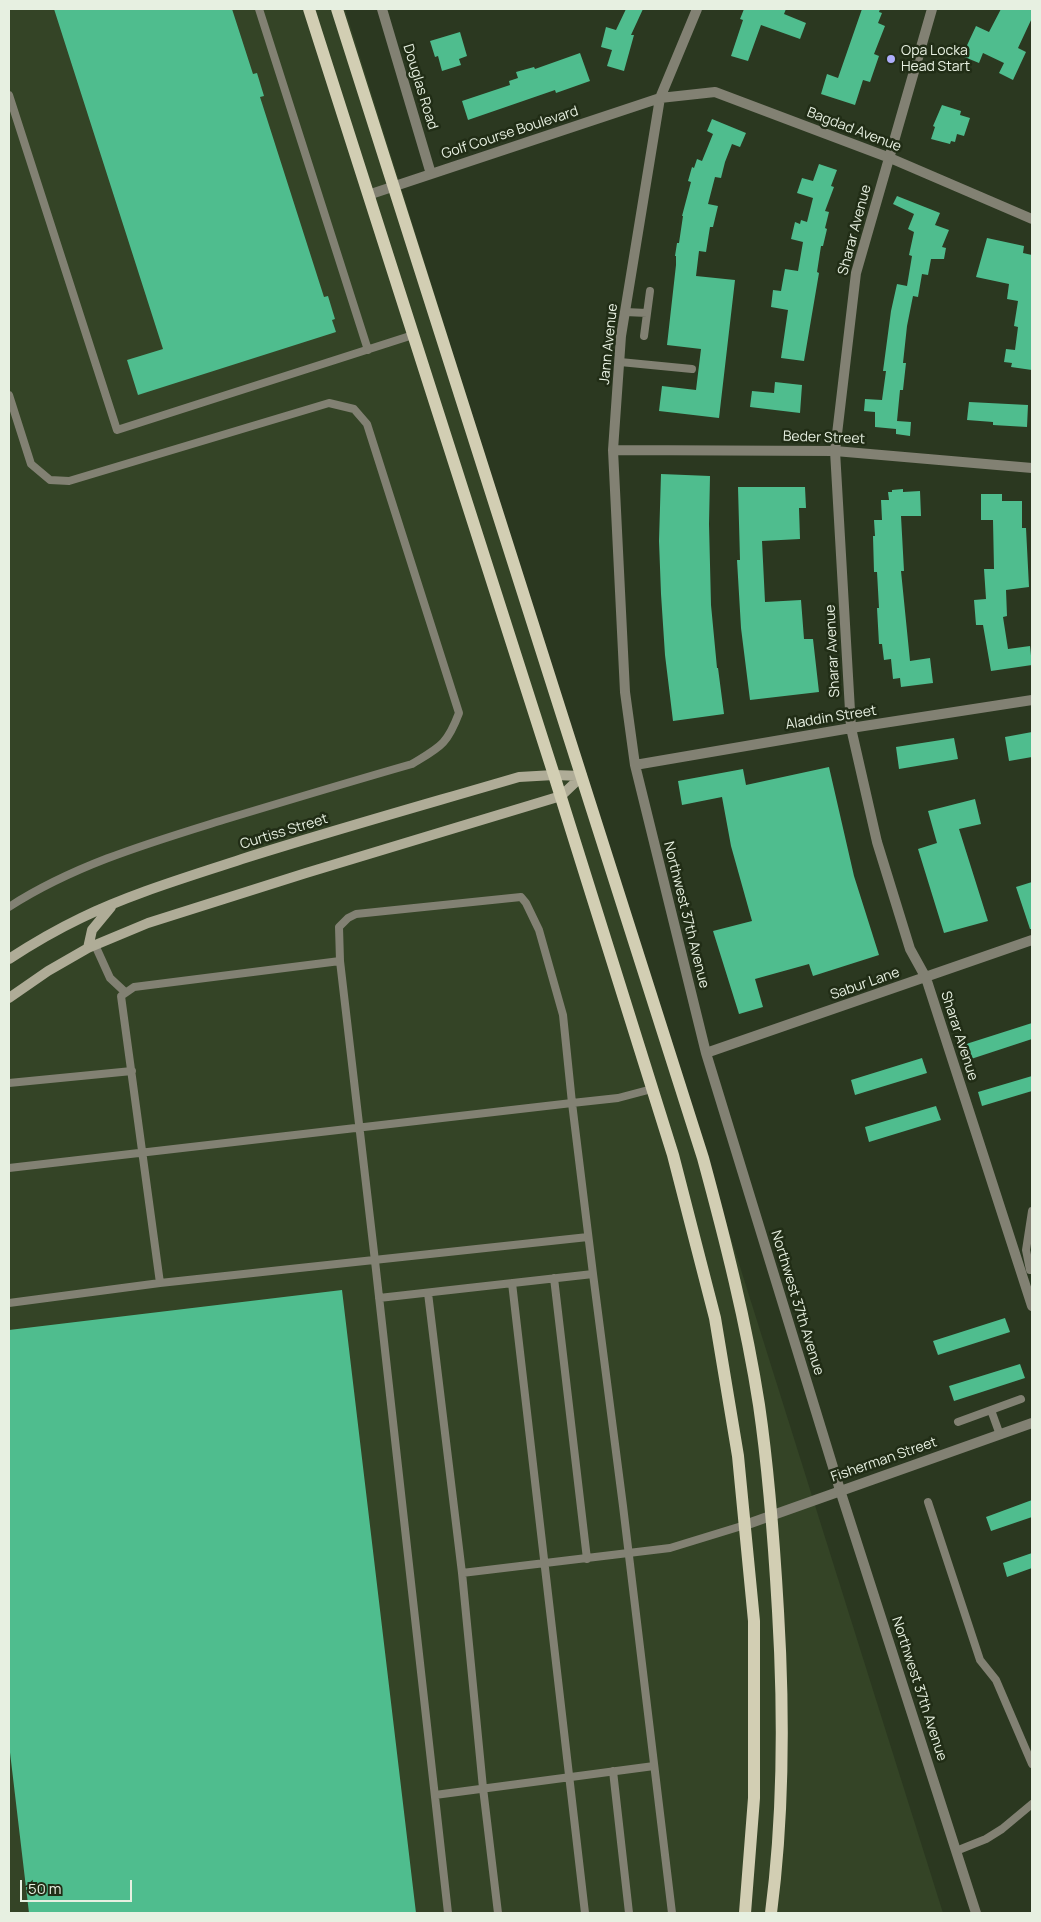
<!DOCTYPE html>
<html>
<head>
<meta charset="utf-8">
<style>
  body { margin:0 }
  #map { position:relative; width:1041px; height:1922px; overflow:hidden; background:#2b3820; font-family:Manrope,sans-serif }
  canvas { display:block }
  .frame { position:absolute; inset:0; border:10px solid #e7f0e1; pointer-events:none }
  .scale { position:absolute; left:20px; top:1880px; width:112px; height:22px; box-sizing:border-box; border:2px solid #e7f0e1; border-top:0; padding-left:6px; font-size:15px; line-height:18px; white-space:nowrap; color:#e7f0e1; -webkit-text-stroke:4px #212d16; paint-order:stroke }
</style>
</head>
<body>
<div id="map">
<canvas width="1041" height="1922"></canvas>
<div class="frame"></div>
<div class="scale">50 m</div>
</div>
<script>
const ctx = document.querySelector('canvas').getContext('2d');
ctx.lineJoin = 'round';
function paint(path, color) { ctx.fillStyle = color; ctx.fill(path, 'evenodd'); }
function strokePath(path, color, width, dash) { ctx.strokeStyle = color; ctx.lineWidth = width; ctx.lineCap = dash ? 'butt' : 'round'; ctx.setLineDash(dash || []); ctx.stroke(path); }
function drawText(font, color, halo, rows, align = 'center') {
  ctx.font = font + ' Manrope,sans-serif'; ctx.lineWidth = 5; ctx.setLineDash([]); ctx.textBaseline = 'middle'; ctx.strokeStyle = halo; ctx.fillStyle = color; for (const [text, x, y, turn = 0] of rows) {
    ctx.save(); ctx.translate(x, y); ctx.rotate((+turn || 0) * Math.PI / 180); ctx.textAlign = isNaN(turn) ? turn : align; if (halo) ctx.strokeText(text, 0, 0); ctx.fillText(text, 0, 0); ctx.restore();
  }
}
const built = new Path2D(`
  M9,9H345L943,1913H9Z`);
const building = new Path2D(`
  M54,9H232L253,74L257,73L264,96L260,97L324,297L328,296L335,319L332,320L336,332L138,395L127,360L163,349Z
  M626,9H643L631,35H634L624,71L607,66L612,50L601,47L606,27L616,30Z
  M744,9H786L784,14L806,23L800,39L761,25L748,61L731,56L743,20L740,19Z
  M862,9H880L879,12L882,13L878,23L885,26L874,54L879,56L870,82L863,80L855,105L821,94L827,74L838,78Z
  M1001,9H1032V18L1018,48L1026,52L1013,80L999,73L1004,63L983,53L979,63L962,56L976,26L989,32Z
  M460,32L467,56L459,59L461,65L442,71L438,56L435,57L430,41Z
  M580,53L590,81L556,93L555,90L468,120L462,101L510,85L509,81L518,78L516,72L534,67L535,69Z
  M942,105L961,111L960,115L970,118L964,136L957,134L955,142L951,141L950,144L931,139L935,127L933,126Z
  M712,119L746,133L740,147L732,144L725,162L721,178L715,177L708,204L718,206L713,227H710L706,252L699,251L696,276L735,280L719,418L659,411L662,386L696,390L701,349L667,345L676,265V256H675L677,243H679L683,216H682L691,182L688,181L692,167L694,168L697,159L702,161L713,134L707,131Z
  M819,164L837,170L831,186L834,187L825,211L829,212L825,228L827,229L823,246H821L817,272L819,273L804,361L781,358L788,310L771,307L773,290L781,291L785,269L798,271L803,242L791,239L795,222L800,224L801,220L807,222L813,198L797,193L802,178L813,181Z
  M897,196L940,213L935,225L949,230L942,247L946,248L944,259H931L928,275L922,274L918,297L913,296L907,326L903,363H906L903,390H900L897,421L911,422L910,436L896,434V429L875,427V412L864,411L865,399L882,400L886,371H883L891,311L897,284L907,286L912,256L909,255L914,232L908,229L914,214L893,204Z
  M987,238L1024,246L1023,253L1032,255V370L1011,367L1012,363L1004,362L1006,349L1015,350L1018,327L1014,326L1018,301L1007,299L1009,284L976,277Z
  M775,382L802,385L800,413L750,407L752,391L774,393Z
  M969,402L1028,405L1027,427L993,425V422L967,420Z
  M661,474L710,476L709,524L711,605L717,668H718L724,714L673,721L665,655L661,594L659,541Z
  M738,487H805L806,508H799L800,539L762,541L765,602L801,600L804,639H813L819,692L750,700L741,628L737,560H740Z
  M903,489V492L920,491L921,516H901L904,571H901L910,661L930,658L933,683L901,687L900,678L893,679L891,659L884,660L882,644H879L877,608H879L877,572H874L873,536H875L874,520H882L881,500H889L888,492H892V490Z
  M981,494H1002V501H1022V528H1026L1029,587L1006,590L1007,616L1003,617L1008,649L1030,646L1032,665L991,671L983,625H976L974,600L986,599L984,569H994L993,520H981Z
  M1032,732V757L1009,761L1005,737Z
  M954,738L958,759L899,769L896,747Z
  M829,767L854,876L879,955L813,976L809,964L755,979L763,1007L739,1014L713,931L752,921L731,846L722,797L682,805L678,781L743,769L746,785Z
  M975,799L981,824L959,829L988,921L944,933L918,849L937,843L928,811Z
  M1032,882V929H1030L1016,887Z
  M1032,1023V1039L968,1060L963,1045Z
  M922,1058L927,1073L855,1095L851,1080Z
  M1032,1076V1091L982,1106L978,1092Z
  M936,1106L941,1120L869,1142L865,1127Z
  M342,1290L416,1913H29L9,1744V1330Z
  M1005,1318L1010,1332L938,1355L933,1341Z
  M1020,1364L1025,1378L954,1401L949,1386Z
  M1032,1500V1517L991,1531L986,1517Z
  M1032,1553V1568L1007,1577L1003,1563Z`);
const lane = new Path2D(`
  M259,9L368,350
  M9,95L117,430L413,335
  M625,312L647,313
  M644,336L650,291
  M620,362L692,369
  M9,395L31,464L50,480L69,481L329,403L354,409L367,424L459,713C447,745 440,747 412,764C349,782 286,801 223,820C149,843 74,865 9,907
  M95,945L110,978L125,992
  M9,1083L132,1071
  M9,1168L572,1103L593,1274L379,1298
  M1030,1270L1026,1250L1032,1211
  M593,1274L623,1506L672,1913
  M554,1278L587,1559
  M160,1283L121,996L134,987L340,961
  M512,1283L585,1913
  M428,1293L462,1573L483,1788L498,1913
  M9,1303L160,1283L588,1237
  M991,1410L1000,1435
  M958,1422L1021,1399
  M928,1502L980,1660L996,1680L1032,1764
  M462,1573L670,1548L745,1525
  M613,1771L629,1913
  M435,1795L654,1766
  M956,1851L986,1839L1002,1829L1032,1804
  M448,1913L375,1261L340,961L339,927L348,918L356,914L521,897L526,903L539,930L563,1015L572,1103L618,1098L652,1089`);
const street = new Path2D(`
  M382,9L431,174
  M697,9L660,98L621,336L613,450L625,692L635,765L706,1053L840,1490L976,1913
  M932,9L856,273L835,451L851,728L877,842L910,949L926,978L1032,1306
  M368,195L660,98L715,92L890,158L1032,219
  M613,450L835,451L1032,468
  M635,765L851,728L1032,700
  M706,1053L1032,940
  M745,1525L1032,1423`);
const secondary = new Path2D(`
  M88,948L92,930L111,907
  M9,959C32,944 56,930 81,918C133,893 188,877 242,859C334,830 427,804 519,777L554,775L582,776
  M9,998L48,971L88,948L148,923L306,873L561,796L582,776`);
const primary = new Path2D(`
  M309,9L554,775L673,1155L715,1318L738,1456L754,1621V1798L745,1913
  M337,9L703,1158C725,1239 746,1321 759,1405C769,1473 774,1542 778,1611C784,1711 784,1813 771,1913`);
const markers = [
  [891,59,5,"#aeaefb"]
];
const poiNames = [
  ["Opa Locka",901,51],
  ["Head Start",901,67]
];
const streetNames = [
  ["Douglas Road",420,87,73],
  ["Bagdad Avenue",854,130,21],
  ["Golf Course Boulevard",510,133,-18],
  ["Sharar Avenue",855,230,-75],
  ["Jann Avenue",609,344,-84],
  ["Beder Street",824,438,2],
  ["Sharar Avenue",833,651,-93],
  ["Aladdin Street",831,718,-9],
  ["Curtiss Street",284,832,-17],
  ["Northwest 37th Avenue",686,915,76],
  ["Sabur Lane",865,984,-19],
  ["Sharar Avenue",959,1036,72],
  ["Northwest 37th Avenue",797,1303,73],
  ["Fisherman Street",884,1460,-19],
  ["Northwest 37th Avenue",919,1689,72]
];
paint(built, '#344426');
paint(building, '#4fbd8e');
strokePath(lane, '#828173', 8);
strokePath(street, '#828173', 10);
strokePath(secondary, '#afac97', 10);
strokePath(primary, '#d2ceb3', 12);
for (const [x, y, r, color] of markers) { const dot = new Path2D(); dot.arc(x, y, r, 0, 2 * Math.PI); ctx.fillStyle = color; ctx.fill(dot); strokePath(dot, '#212d16', 2); }
drawText('14px', '#e7f0e1', '#212d16', poiNames, 'left');
drawText('14px', '#e7f0e1', '#212d16', streetNames);
</script>
</body>
</html>
